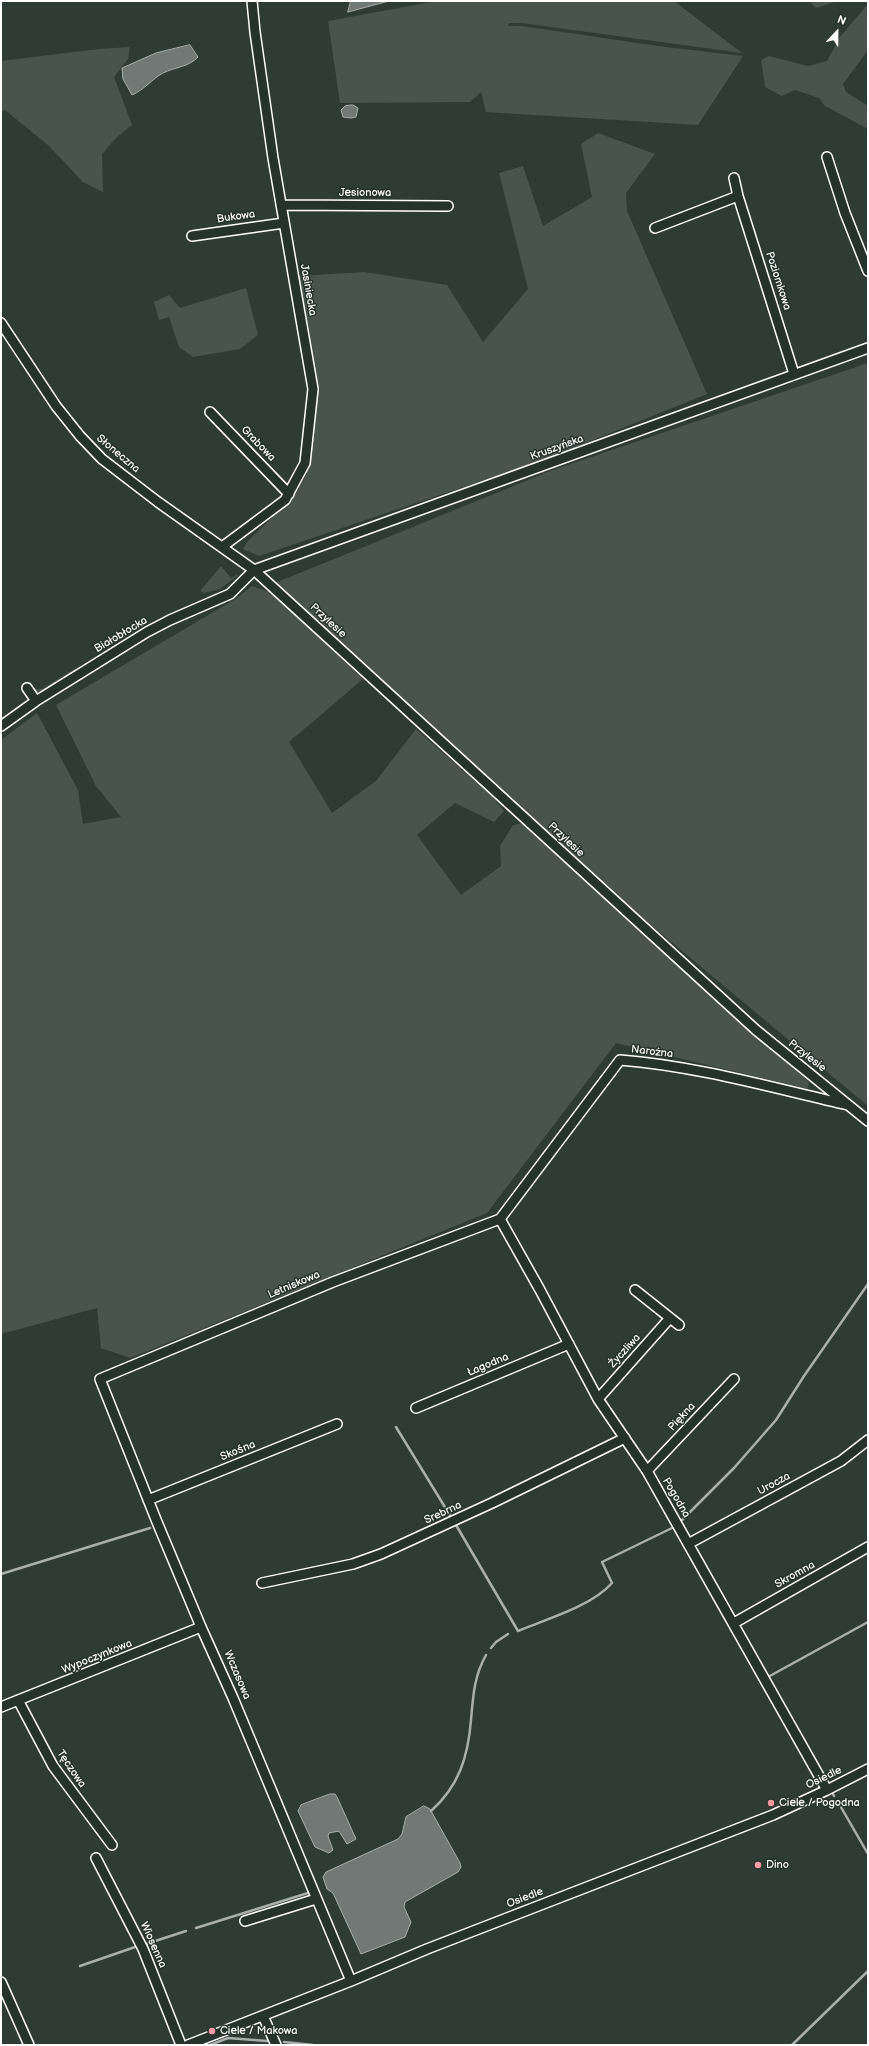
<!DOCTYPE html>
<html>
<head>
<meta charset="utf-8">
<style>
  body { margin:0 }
  #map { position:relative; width:869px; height:2046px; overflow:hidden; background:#2f3b35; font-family:"Balsamiq Sans",sans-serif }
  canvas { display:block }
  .frame { position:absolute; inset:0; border:2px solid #fff; pointer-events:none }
  .north { position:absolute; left:817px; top:12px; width:40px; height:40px; -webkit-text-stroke:3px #26332d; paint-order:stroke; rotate:22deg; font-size:11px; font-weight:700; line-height:16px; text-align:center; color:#fff }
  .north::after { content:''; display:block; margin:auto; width:14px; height:18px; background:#fff; clip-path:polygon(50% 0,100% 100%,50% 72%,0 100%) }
</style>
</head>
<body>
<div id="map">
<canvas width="869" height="2046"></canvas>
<div class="frame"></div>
<div class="north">N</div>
</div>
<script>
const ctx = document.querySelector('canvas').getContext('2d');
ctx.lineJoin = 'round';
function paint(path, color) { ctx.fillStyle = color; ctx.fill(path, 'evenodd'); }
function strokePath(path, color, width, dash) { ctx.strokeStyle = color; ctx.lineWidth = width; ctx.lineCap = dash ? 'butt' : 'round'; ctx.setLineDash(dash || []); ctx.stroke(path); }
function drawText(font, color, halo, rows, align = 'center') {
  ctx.font = font + ' "Balsamiq Sans",sans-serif'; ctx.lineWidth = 3; ctx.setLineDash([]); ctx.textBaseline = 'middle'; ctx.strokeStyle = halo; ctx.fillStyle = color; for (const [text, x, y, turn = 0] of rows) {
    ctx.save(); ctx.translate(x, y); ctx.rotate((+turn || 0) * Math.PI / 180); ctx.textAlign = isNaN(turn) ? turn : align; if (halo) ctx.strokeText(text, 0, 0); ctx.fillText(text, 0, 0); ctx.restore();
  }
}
const green = new Path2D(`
  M437,1H674L742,53L521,23H509L508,26H522L658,46L743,56L698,125L486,112L481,92L470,102L340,103L328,21Z
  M809,1H837L816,8Z
  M868,4V50L843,84L846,92L868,106V129L825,106L819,98L795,90L782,96L765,87L761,60L769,56L808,66L827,61L840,37Z
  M130,47L128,59L114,77L132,125L117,137L102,154L103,192L83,182L49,146L5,110L1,112V61L99,49Z
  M598,133L655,154L626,193L627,211L707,394L536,463L544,473L868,363V1106L640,916L563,848L559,853L809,1082L808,1089L616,1043L487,1213L130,1358L101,1348L97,1308L1,1334V740L37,713L78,790L83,824L121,817L96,786L56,705L237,598L252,586L272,593L363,679L289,742L332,813L376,781L416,729L493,797L504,811L494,822L455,803L417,835L461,895L501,866L500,846L513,825L523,823L557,851L562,847L275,583L543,474L535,463L259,556L243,549L248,541L287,503L306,476L316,388L299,276L364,272L447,285L483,342L528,289L499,173L523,166L543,226L592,197L581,144Z
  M246,288L258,335L240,349L193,357L179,347L169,317L159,320L154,302L169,295L180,308Z
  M221,566L231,578L238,574L237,576L220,589L204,593L200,591Z
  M76,668L75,672C64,678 43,698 31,689H42Z`);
const water = new Path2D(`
  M351,1H389L348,12Z
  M190,45L198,57C189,67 175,67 163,73C152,79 144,90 132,95L123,79L122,68L156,53Z
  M353,105L358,108L356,117L351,118L343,117L341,110L345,106Z
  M330,1794H335L337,1797L356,1839L347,1844L339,1831L329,1833L328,1836L333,1850L329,1853L315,1847L298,1811L301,1805Z
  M424,1806L430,1809L460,1863L461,1867L458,1872L405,1902L404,1907L411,1922L405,1937L361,1954L333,1893L327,1889L323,1877L326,1872L398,1839L402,1834L406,1817Z`);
const stream = new Path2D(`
  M396,1427L451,1517
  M682,1520L734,1468L776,1420L804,1376L868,1284
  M456,1525L518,1631C547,1619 592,1606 612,1583L602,1562L672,1528
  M1,1574L150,1528
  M491,1648L496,1642L508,1634
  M768,1677L868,1622
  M833,1794L834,1796
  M838,1802L868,1854
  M431,1811C459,1786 468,1757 471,1720C473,1697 474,1676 486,1655
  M196,1928L308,1893
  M146,1944L186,1931
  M80,1966L138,1946
  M284,2042L313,2045
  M210,2045L228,2038L267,2041
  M792,2045L868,1971`);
const minor = new Path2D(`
  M827,157L845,213L868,271
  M734,178L738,196L794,374
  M281,205L448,206
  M655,228L738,196
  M192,236L284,223
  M1,323L56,406L80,436L102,459L158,502L254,570L756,1030L868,1121
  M210,412L289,494
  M222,547L285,500L305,463L313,389L273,158L255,32L252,1
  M27,688L36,701
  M1,726L36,701L147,632L170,620L230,594L254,570L868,348
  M500,1219L540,1290L598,1399L647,1471L827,1790
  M500,1219L620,1060C697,1066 773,1088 848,1105
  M635,1290L679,1325
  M598,1399L670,1318
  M416,1408L569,1344
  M647,1471L734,1379
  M148,1500L337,1424
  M688,1544L841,1461L868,1440
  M262,1583L353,1564L381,1554L492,1503L625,1438
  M734,1623L868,1547
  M18,1700L53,1766L112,1845
  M1,1707L201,1627
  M96,1858L143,1949L181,2045
  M245,1921L316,1899
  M351,1981L233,1698L201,1627L157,1522L100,1379L333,1282L500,1219
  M1,1982L29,2045
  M263,2016L276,2045
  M188,2045L351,1981L427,1949L773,1815L827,1790L868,1769`);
const markers = [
  [771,1803,4,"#ff9aa2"],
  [758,1865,4,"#ff9aa2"],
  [212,2031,4,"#ff9aa2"]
];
const streetNames = [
  ["Jesionowa",365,193],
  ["Bukowa",236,217,-8],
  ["Poziomkowa",778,281,72],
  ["Jasiniecka",308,290,80],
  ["Grabowa",258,444,46],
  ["Kruszyńska",557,448,-20],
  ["Słoneczna",118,454,40],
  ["Przylesie",328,621,43],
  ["Białobłocka",121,635,-31],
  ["Przylesie",566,840,43],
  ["Narożna",652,1052,7],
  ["Przylesie",807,1056,38],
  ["Letniskowa",294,1285,-23],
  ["Życzliwa",625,1351,-48],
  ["Łagodna",488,1365,-23],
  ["Piękna",682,1417,-47],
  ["Skośna",238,1451,-22],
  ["Urocza",774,1484,-29],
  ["Pogodna",676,1498,60],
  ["Srebrna",443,1513,-25],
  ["Skromna",795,1575,-29],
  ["Wypoczynkowa",97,1657,-22],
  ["Wczasowa",237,1675,67],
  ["Tęczowa",71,1769,56],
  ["Osiedle",824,1778,-26],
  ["Osiedle",525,1898,-21],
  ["Wiosenna",153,1945,66]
];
const poiNames = [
  ["Ciele / Pogodna",779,1803],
  ["Dino",766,1865],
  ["Ciele / Makowa",220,2031]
];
paint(green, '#4a544f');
paint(water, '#707975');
strokePath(water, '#a9afac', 1);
strokePath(stream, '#a9afac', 2.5);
strokePath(minor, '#fff', 12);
strokePath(minor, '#26332d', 9);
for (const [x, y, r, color] of markers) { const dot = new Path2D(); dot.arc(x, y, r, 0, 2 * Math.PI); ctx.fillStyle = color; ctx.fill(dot); strokePath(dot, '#26332d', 1.5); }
drawText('11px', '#fff', '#26332d', streetNames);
drawText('11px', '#fff', '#26332d', poiNames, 'left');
</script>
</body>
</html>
